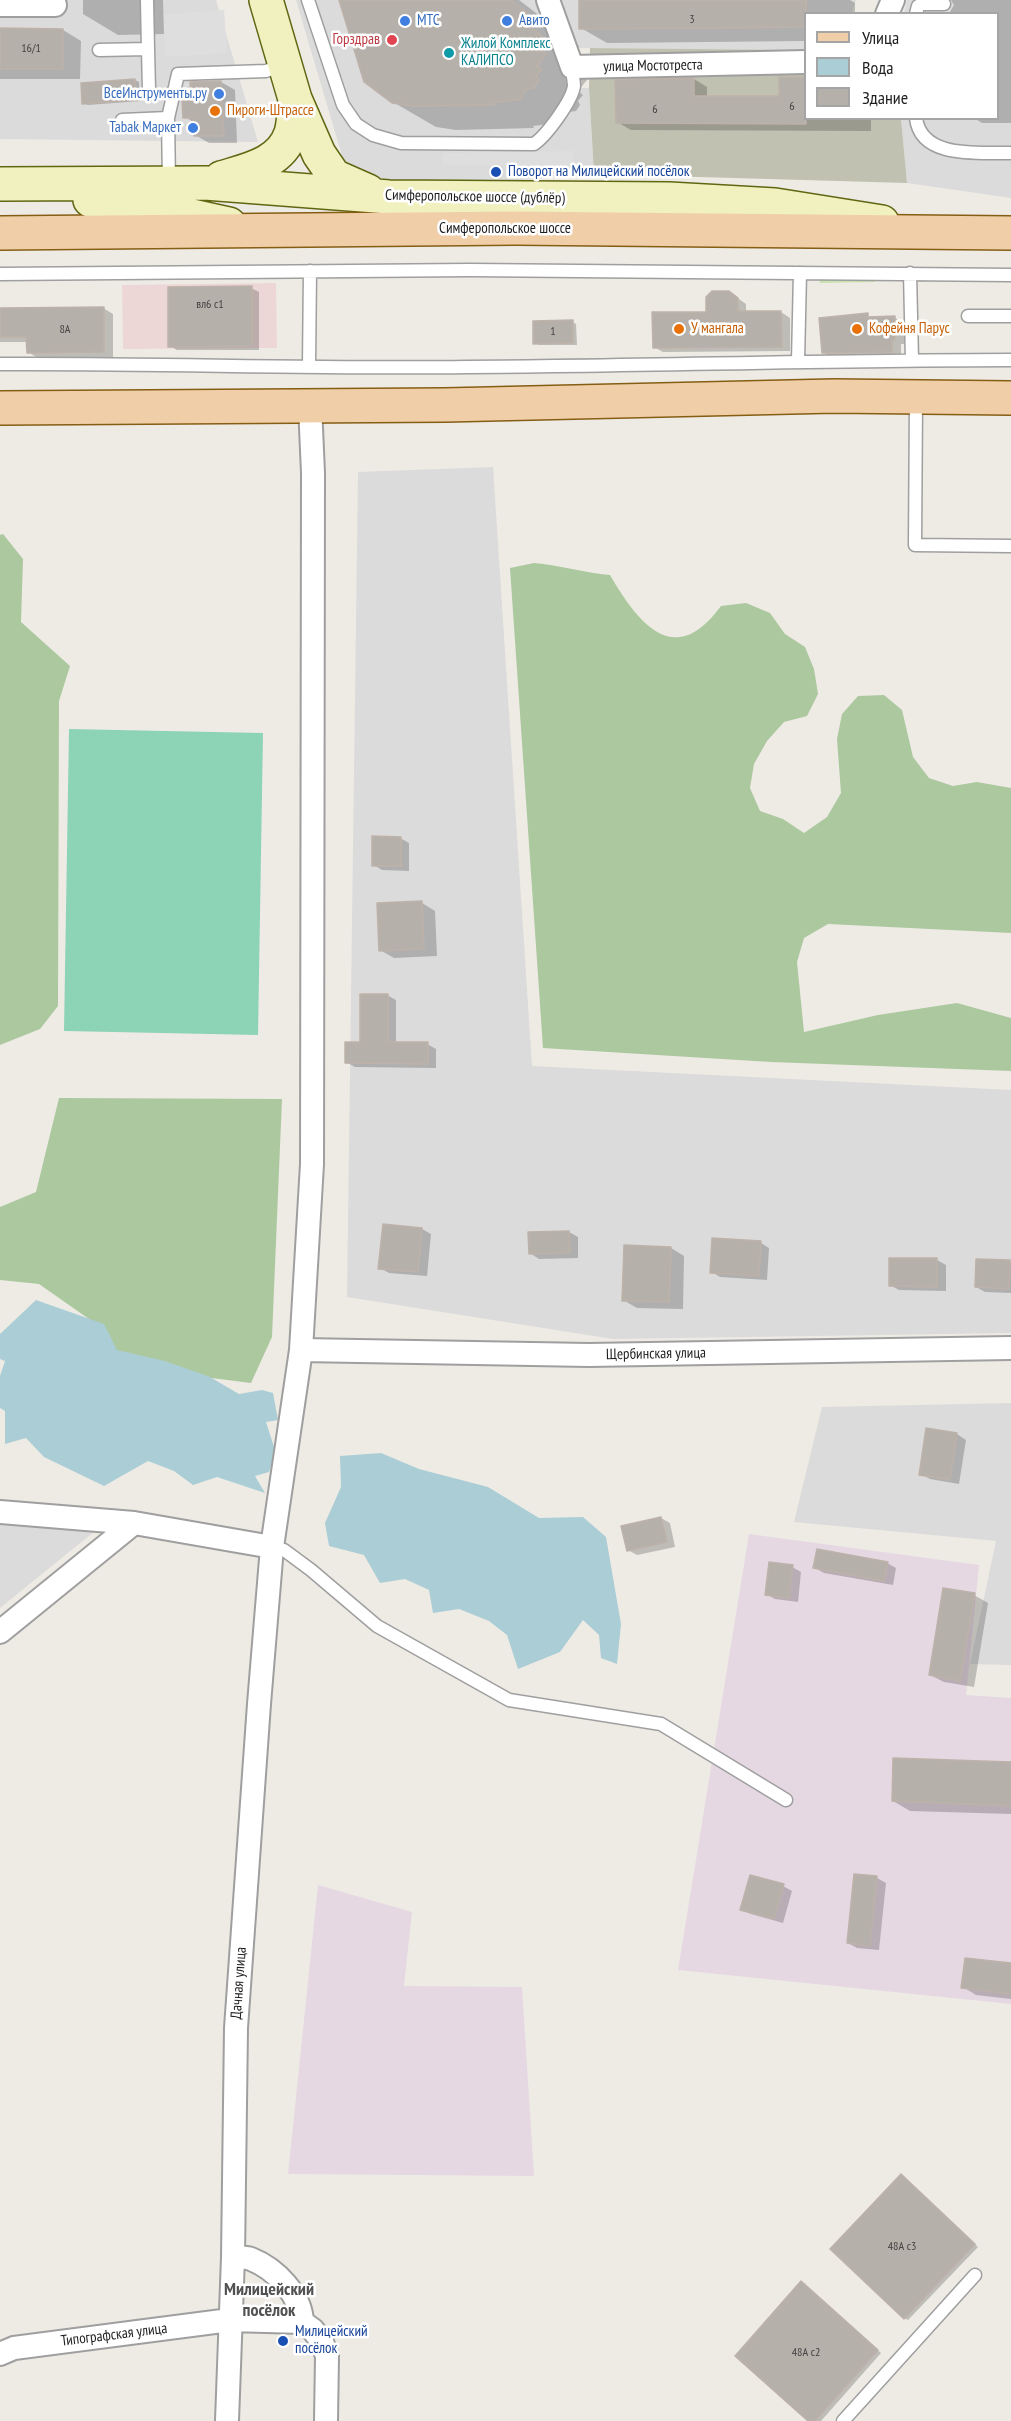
<!DOCTYPE html>
<html>
<head>
<meta charset="utf-8">
<style>
  body { margin:0 }
  #map { position:relative; width:1011px; height:2421px; overflow:hidden; background:#eeebe5; font-family:"PT Sans Narrow",sans-serif }
  canvas { display:block }
  .legend { position:absolute; left:804px; top:12px; width:195px; height:108px; box-sizing:border-box; background:#fff; border:2px solid #a5a5a5; margin:0; padding:8px 10px; list-style:none; font-size:18px; color:#1e1e1e }
  .legend li { display:flex; align-items:center; gap:12px; height:30px }
  .legend b { width:30px; border:2px solid #a5a5a5 }
</style>
</head>
<body>
<div id="map">
<canvas width="1011" height="2421"></canvas>
<ul class="legend">
<li><b style="height:8px;background:#f0cfa8"></b>Улица</li>
<li><b style="height:16px;background:#abcdd6"></b>Вода</li>
<li><b style="height:16px;background:#b6b0ab"></b>Здание</li>
</ul>
</div>
<script>
const ctx = document.querySelector('canvas').getContext('2d');
ctx.lineJoin = 'round';
function paint(path, color) { ctx.fillStyle = color; ctx.fill(path, 'evenodd'); }
function strokePath(path, color, width, dash) { ctx.strokeStyle = color; ctx.lineWidth = width; ctx.lineCap = dash ? 'butt' : 'round'; ctx.setLineDash(dash || []); ctx.stroke(path); }
function drawText(font, color, halo, rows, align = 'center') {
  ctx.font = font + ' "PT Sans Narrow",sans-serif'; ctx.lineWidth = 5; ctx.setLineDash([]); ctx.textBaseline = 'middle'; ctx.strokeStyle = halo; ctx.fillStyle = color; for (const [text, x, y, turn = 0] of rows) {
    ctx.save(); ctx.translate(x, y); ctx.rotate((+turn || 0) * Math.PI / 180); ctx.textAlign = isNaN(turn) ? turn : align; if (halo) ctx.strokeText(text, 0, 0); ctx.fillText(text, 0, 0); ctx.restore();
  }
}
const residential = new Path2D(`
  M0,0H216L258,142L0,139Z
  M296,0H539L568,88H589L594,174L410,190L348,176Z
  M562,0H856L852,13L806,14L805,50L578,48Z
  M907,0H1011V198L907,183L901,119L998,118V14L904,13Z
  M493,467L532,1066L1011,1090V1333L613,1339L347,1297L358,472Z
  M1011,1403V1665L970,1664L996,1541L794,1522L822,1407Z
  M0,1521L100,1527L0,1608Z`);
const commercial = new Path2D(`
  M276,283L277,348L123,349L122,285Z`);
const industrial = new Path2D(`
  M749,1534L979,1565L966,1695L1011,1698V2004L678,1970Z
  M318,1885L412,1912L404,1986L522,1987L534,2176L288,2174Z`);
const construction = new Path2D(`
  M590,48L805,50L806,118L901,119L907,183L594,174L589,88Z`);
const grass = new Path2D(`
  M819,279H876L875,282L820,283Z`);
const forest = new Path2D(`
  M3,534L23,559L21,622L70,666L59,701L58,1006L40,1029L0,1045V535Z
  M534,563C560,565 584,573 610,575C629,607 663,663 705,624C711,619 716,612 721,606L746,603L770,613L785,634L805,647L814,669L818,694L807,716L784,722L767,741L754,764L750,788L760,811L783,819L804,833L827,817L841,793L837,739L842,714L858,696L884,695L902,710L913,757L929,778L953,786L977,782L1011,788V933L828,924L804,938L797,962L804,1032L878,1015L957,1003L1011,1018V1071L771,1062L543,1048L510,568Z
  M59,1098L282,1099L272,1337L251,1383L164,1372L102,1354L89,1319L39,1284L0,1280V1207L36,1192Z`);
const pitch = new Path2D(`
  M69,729L263,733L258,1035L64,1031Z`);
const parking = new Path2D(`
  M224,10L227,53L166,57L163,14Z
  M574,151L573,167L443,165V153Z`);
const water = new Path2D(`
  M36,1300L104,1324L117,1350L165,1361L210,1377L239,1394L262,1390L273,1393L278,1420L266,1422L276,1453L269,1472L255,1476L265,1493L217,1477L193,1485L174,1471L148,1461L104,1486L44,1457L26,1438L5,1444V1411L0,1408V1376L5,1361L0,1359V1334Z
  M381,1453L419,1469L488,1487L539,1518L583,1517L606,1537L621,1624L617,1664L601,1658L599,1635L583,1620L560,1652L518,1669L507,1635L489,1621L459,1609L433,1613L429,1590L405,1579L380,1583L364,1555L329,1546L325,1523L341,1487L340,1456Z`);
const shadow = new Path2D(`
  M83,0H163L164,34L118,35L83,14Z
  M341,0H519L579,46L573,53L583,76L587,80L578,91L583,95L578,101L580,105L576,111L569,112L563,122L533,126L534,128L456,130L436,127L393,102Z
  M580,0H850L855,3V14H806V41L607,43L581,28Z
  M951,0H1011V123H982L974,118H998V14H943L950,12L954,5Z
  M0,30H63L81,41L80,79H0Z
  M694,79L707,87V98H780L806,118H871V131L631,130L617,122Z
  M135,80L139,82L140,101L88,105L84,103L82,84Z
  M221,82L235,90L237,143H209L195,135V123L185,117L193,102L192,83Z
  M251,288L259,292V350H177L170,346Z
  M729,292L746,304V313L781,312L790,318V351L663,352L654,347L707,313Z
  M103,308L113,314V357L38,358L28,352V342H0V309Z
  M844,316L895,318L904,323V344H901V357L832,358L824,353Z
  M572,322L576,324L577,345H539L535,343Z
  M400,838L409,843V871L382,870L374,865Z
  M422,903L435,911L437,956L394,958L380,950Z
  M387,995L396,1000V1043L427,1044L436,1049V1068L355,1067L346,1062L361,1043Z
  M384,1225L422,1229L431,1234L427,1276L389,1273L380,1268Z
  M569,1232L578,1237V1258L539,1259L530,1253Z
  M761,1243L769,1248L767,1280L720,1277L712,1272Z
  M671,1248L684,1256L683,1309L637,1308L623,1300Z
  M937,1260L946,1265V1291L899,1290L890,1285Z
  M977,1260L1011,1262V1293L985,1292L976,1287Z
  M957,1434L966,1440L959,1484L930,1479L921,1474Z
  M661,1518L670,1523L675,1547L637,1555L628,1550Z
  M887,1563L896,1568L893,1585L824,1573L815,1568Z
  M792,1567L801,1572L798,1602L775,1599L766,1594Z
  M974,1595L988,1603L974,1687L944,1682L930,1675Z
  M1011,1764V1814L910,1811L893,1801Z
  M856,1876L877,1878L886,1883L879,1950L857,1948L848,1943Z
  M783,1886L792,1891L783,1923L751,1914L742,1909Z
  M1011,1964V1999L976,1995L963,1987Z
  M906,2179L978,2247L908,2320L904,2318Z
  M805,2285L881,2353L821,2421H810Z`);
const building = new Path2D(`
  M339,0H511L538,21L532,28L549,42L542,51L546,54L537,66L542,69L536,76L539,80L534,88L527,89L520,99L492,103L494,105L412,106L392,103L364,82Z
  M579,0H806V27L579,29Z
  M0,28L63,29V69H0Z
  M779,77H806V124L616,123L615,80L694,78V96H779Z
  M135,79L137,100L82,104L81,83Z
  M221,81L224,136H194L193,118H183L182,101L191,100L190,82Z
  M252,286V346L168,347V287Z
  M712,291H729L738,298V311H781L782,347L653,348L652,312H706V297Z
  M104,307V352L27,353L26,337H0V308Z
  M868,313V317L895,316V340H892V352L822,353L819,318Z
  M573,320V343L533,344V321Z
  M372,836L401,837V866H372Z
  M422,901L424,949L379,951L377,903Z
  M360,994H388V1042H428V1064L345,1063V1042H360Z
  M383,1224L422,1228L418,1272L378,1269Z
  M569,1231L570,1253L529,1254L528,1232Z
  M712,1238L761,1241L759,1276L710,1273Z
  M624,1245L671,1247L669,1302L622,1301Z
  M889,1258H937V1287L889,1286Z
  M976,1259L1010,1260L1009,1289L975,1287Z
  M926,1428L957,1433L950,1480L919,1475Z
  M661,1517L667,1542L627,1551L621,1526Z
  M817,1549L888,1562L884,1581L813,1568Z
  M769,1562L793,1565L789,1598L765,1595Z
  M943,1588L975,1593L960,1681L929,1675Z
  M893,1758L1011,1762V1806L892,1801Z
  M854,1874L877,1876L870,1946L847,1943Z
  M750,1875L784,1884L774,1919L740,1910Z
  M965,1958L1011,1963V1994L961,1988Z
  M901,2174L975,2244L904,2319L830,2249Z
  M801,2281L878,2350L815,2421H808L735,2356Z`);
const service = new Path2D(`
  M308,0L343,105L356,124L373,135L401,143L534,144C546,136 572,101 574,86C574,81 572,73 572,67
  M916,14L918,6L922,4H944
  M148,49L149,90
  M99,50L148,49L147,1
  M916,118C921,160 981,152 1011,153
  M122,120L168,118
  M169,183L168,118L178,74L266,71L284,65
  M910,273L912,360
  M0,274L470,270L1011,275
  M968,316H1011
  M798,361L800,273
  M0,364C156,363 312,369 467,367C649,366 830,360 1011,360
  M309,365L310,271
  M916,399L915,545L1011,546
  M272,1547L284,1550L311,1570L377,1626L509,1700L661,1724L786,1800
  M843,2421L975,2275`);
const minor = new Path2D(`
  M548,0L572,67L806,62
  M0,5H55
  M887,14L893,0
  M301,1350L589,1355L1011,1348
  M0,1512L134,1523L272,1547
  M0,1632L134,1523
  M233,2257C239,2258 246,2257 251,2259C276,2269 301,2295 302,2322
  M0,2354L14,2348L230,2320L302,2322L313,2330L322,2342L327,2356L326,2421
  M227,2421L233,2257L236,2028L259,1704L272,1547L301,1350L312,1164L313,473L310,405`);
const secondary = new Path2D(`
  M266,0L295,99L319,154L334,176L368,191
  M221,178C247,170 281,164 291,133C294,123 294,110 295,99
  M0,184L205,183L389,197L669,199L775,205L882,222
  M90,200L179,213L229,224`);
const primary = new Path2D(`
  M0,233L515,228L1011,233
  M0,408L445,405L834,396L1011,398`);
const markers = [
  [405,21,6,"#3f7fe0"],
  [507,21,6,"#3f7fe0"],
  [392,40,6,"#e0444e"],
  [449,53,6,"#0f9aa8"],
  [219,94,6,"#3f7fe0"],
  [215,111,6,"#e8710a"],
  [193,128,6,"#3f7fe0"],
  [496,172,6,"#1a4fb4"],
  [679,329,6,"#e8710a"],
  [857,329,6,"#e8710a"],
  [283,2341,6,"#1a4fb4"]
];
const numberNames = [
  ["3",692,20],
  ["16/1",31,49],
  ["6",792,107],
  ["6",655,110],
  ["вл6 с1",210,305],
  ["8А",65,330],
  ["1",553,332],
  ["48А с3",902,2247],
  ["48А с2",806,2353]
];
const shopNames = [
  ["МТС",417,21],
  ["Авито",519,21],
  ["ВсеИнструменты.ру",207,94,"right"],
  ["Tabak Маркет",181,128,"right"]
];
const healthNames = [
  ["Горздрав",380,40]
];
const cultureNames = [
  ["Жилой Комплекс",461,44],
  ["КАЛИПСО",461,61]
];
const streetNames = [
  ["улица Мостотреста",653,66,-1],
  ["Симферопольское шоссе (дублёр)",475,197,1],
  ["Симферопольское шоссе",505,229],
  ["Щербинская улица",656,1354,-1],
  ["Дачная улица",239,1983,-86],
  ["Типографская улица",114,2335,-7]
];
const foodNames = [
  ["Пироги-Штрассе",227,111],
  ["У мангала",691,329],
  ["Кофейня Парус",869,329]
];
const transitNames = [
  ["Поворот на Милицейский посёлок",508,172],
  ["Милицейский",295,2332],
  ["посёлок",295,2349]
];
const quarterNames = [
  ["Милицейский",269,2290],
  ["посёлок",269,2311]
];
paint(residential, '#dcdbdb');
paint(commercial, '#ecd7d6');
paint(industrial, '#e6d8e3');
paint(construction, '#c1c1b2');
paint(grass, '#cae1b1');
paint(forest, '#acc89f');
paint(pitch, '#8dd3b6');
paint(parking, '#dedede');
paint(water, '#abcdd6');
paint(shadow, '#0003');
paint(building, '#b6b0ab');
strokePath(building, '#bdb2a9', 1.5);
strokePath(service, '#9f9f9f', 15);
strokePath(minor, '#9f9f9f', 26);
strokePath(secondary, '#606712', 36);
strokePath(primary, '#855d13', 36);
strokePath(service, '#fff', 12);
strokePath(minor, '#fff', 22);
strokePath(secondary, '#f0f1bf', 33);
strokePath(primary, '#f0cfa8', 33);
for (const [x, y, r, color] of markers) { const dot = new Path2D(); dot.arc(x, y, r, 0, 2 * Math.PI); ctx.fillStyle = color; ctx.fill(dot); strokePath(dot, '#fff', 2); }
drawText('12px', '#444241', null, numberNames);
drawText('15px', '#366cbe', '#fff', shopNames, 'left');
drawText('15px', '#be3a42', '#fff', healthNames, 'right');
drawText('15px', '#0d838f', '#fff', cultureNames, 'left');
drawText('15px', '#1e1e1e', '#fff', streetNames);
drawText('15px', '#c56008', '#fff', foodNames, 'left');
drawText('15px', '#164399', '#fff', transitNames, 'left');
drawText('bold 18px', '#515151', '#fff', quarterNames);
</script>
</body>
</html>
